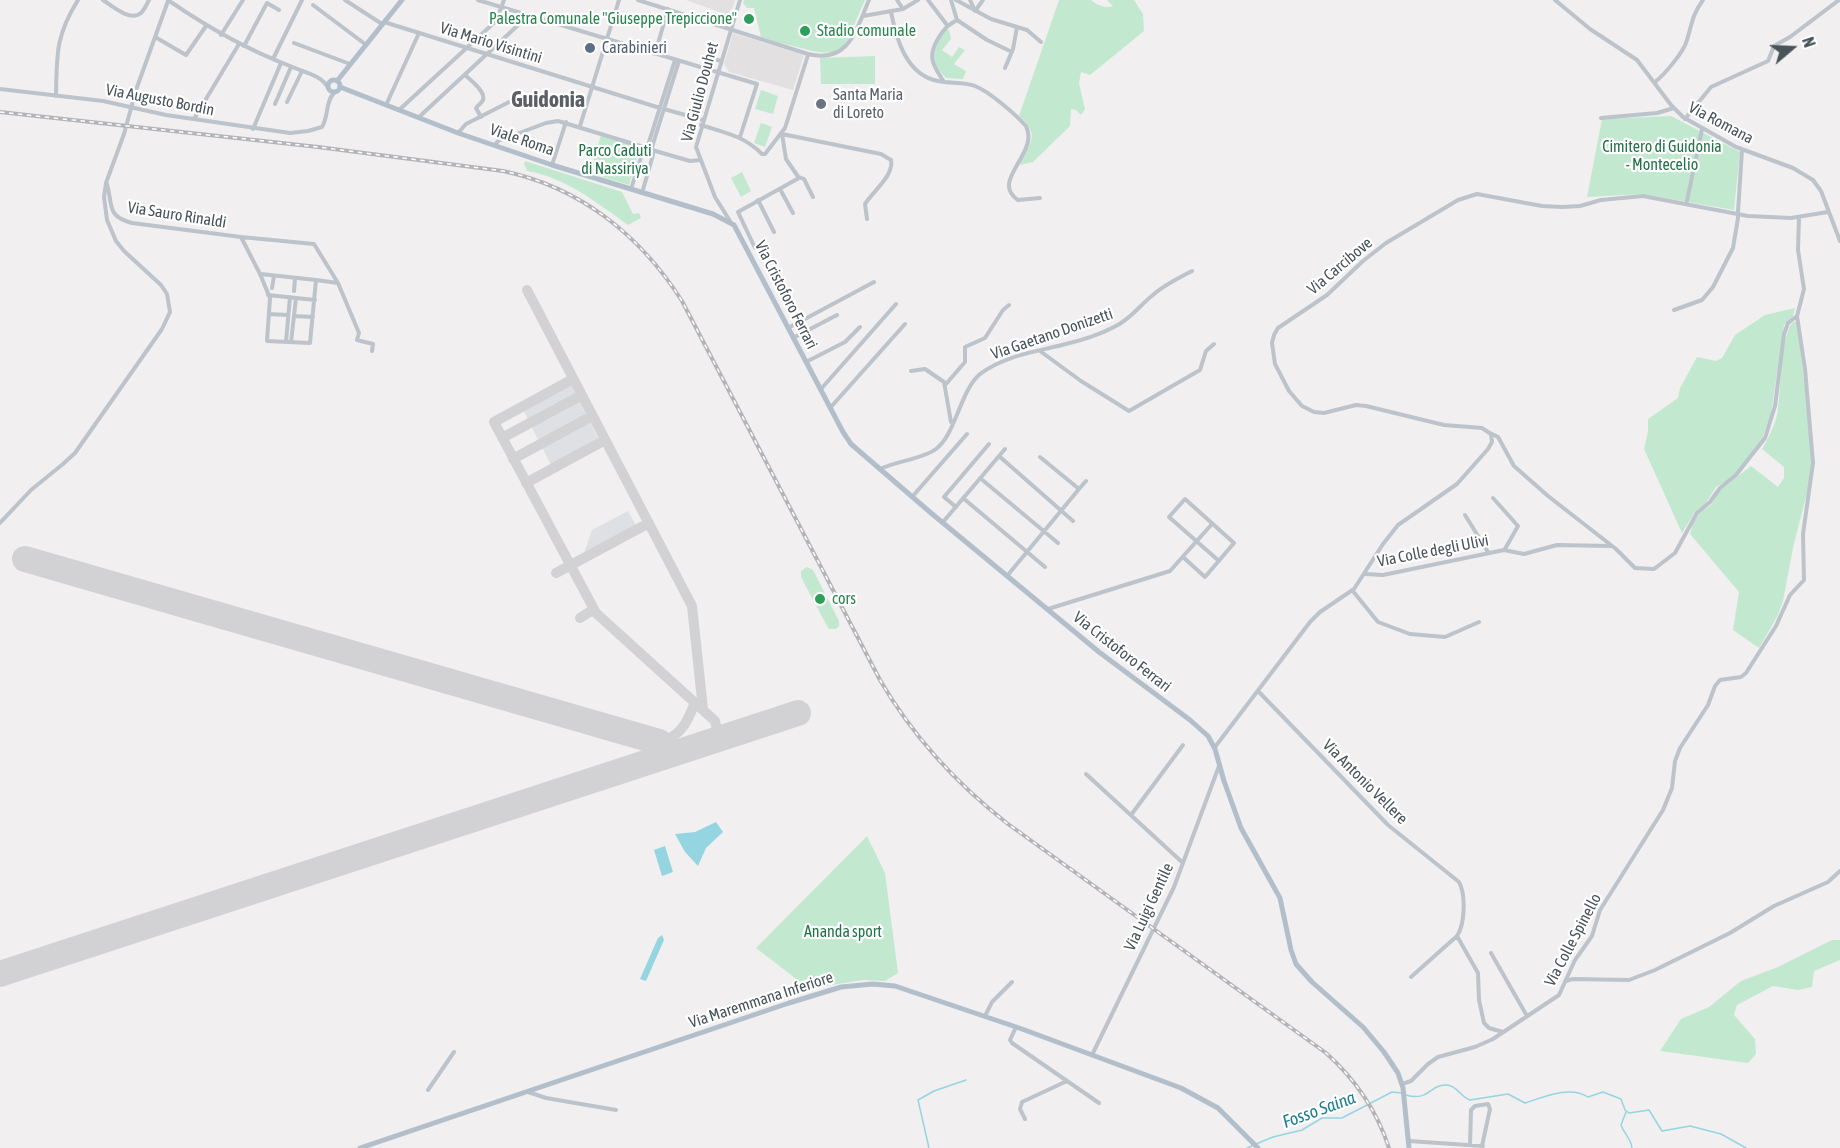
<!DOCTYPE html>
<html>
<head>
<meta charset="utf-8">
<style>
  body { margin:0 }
  #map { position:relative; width:1840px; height:1148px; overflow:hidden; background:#f1efef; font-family:"Asap Condensed",sans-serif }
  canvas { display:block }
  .north { position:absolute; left:1762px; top:18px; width:60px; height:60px; -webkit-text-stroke:4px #fff; paint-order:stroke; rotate:71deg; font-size:16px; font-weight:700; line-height:24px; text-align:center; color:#49535a }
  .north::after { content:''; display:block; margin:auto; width:21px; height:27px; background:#49535a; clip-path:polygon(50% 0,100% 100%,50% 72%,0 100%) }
</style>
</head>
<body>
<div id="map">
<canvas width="1840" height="1148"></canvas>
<div class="north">N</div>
</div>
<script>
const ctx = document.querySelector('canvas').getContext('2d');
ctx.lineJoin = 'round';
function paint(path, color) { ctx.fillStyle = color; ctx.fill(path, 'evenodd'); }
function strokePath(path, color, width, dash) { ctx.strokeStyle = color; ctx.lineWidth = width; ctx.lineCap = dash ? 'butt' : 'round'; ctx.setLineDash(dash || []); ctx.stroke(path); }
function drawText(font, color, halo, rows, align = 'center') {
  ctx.font = font + ' "Asap Condensed",sans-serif'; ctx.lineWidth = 4.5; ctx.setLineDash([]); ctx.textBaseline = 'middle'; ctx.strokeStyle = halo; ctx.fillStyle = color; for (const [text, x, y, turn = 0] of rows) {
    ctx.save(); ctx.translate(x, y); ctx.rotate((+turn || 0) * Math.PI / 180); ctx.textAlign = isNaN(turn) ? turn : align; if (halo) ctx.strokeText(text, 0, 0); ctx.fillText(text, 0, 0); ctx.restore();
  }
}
const education = new Path2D(`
  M686,0H735L730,16Z
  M733,33L804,55L793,90L729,72L724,64Z`);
const airport = new Path2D(`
  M568,379L602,446L554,471L520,404Z
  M628,511L639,531L588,559L584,553L592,530Z`);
const green = new Path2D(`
  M744,0H865L854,25L852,26C846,60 823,54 797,47C785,44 773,41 761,37L754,8H747L743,3Z
  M1059,0H1091C1097,5 1106,9 1113,6L1107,0H1134L1143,14L1144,31L1090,75L1081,72L1079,83L1085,109L1081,115L1076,110L1071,109L1070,126L1033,162L1020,165C1027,144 1043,137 1019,116Z
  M945,30H949L951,39L942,50L952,57L959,47L965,50L954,64L966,71L963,79L946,78C928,59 933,50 945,30Z
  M875,56V84H821L820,58Z
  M761,90L778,96L773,114L755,109Z
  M1671,116L1740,152L1734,210L1642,194L1587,197L1602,119Z
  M761,123L772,127L765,147L754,143Z
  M601,135L640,147L629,185L590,173Z
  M525,161L622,192L633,214L639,213L641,218L628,225C597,203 565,177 527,171L524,164Z
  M742,172L751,191L741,197L731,178Z
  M1795,308L1793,316L1784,325L1771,414L1762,439L1754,452L1732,478L1716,487L1706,503L1695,512L1682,533L1644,449L1648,432V419L1678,398L1680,388L1697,357L1716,361L1722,358L1735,335L1765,315Z
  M1793,322H1797L1811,438L1812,473L1793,548L1783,601L1778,615L1759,648L1733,630L1739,592L1690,534L1693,523L1701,512L1711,505L1720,490L1751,466L1778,487L1784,478V467L1762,449C1768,438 1774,428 1777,415C1781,395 1780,334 1793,322Z
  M807,567L813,570L839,621V626L836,629H829L827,626L801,577V571Z
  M867,836L885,873L898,973L885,981L863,980L826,986L799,981L756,948Z
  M1832,940H1840V960L1814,971L1812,987L1798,990L1773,986L1737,1005L1734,1015L1755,1039L1756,1054L1748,1063L1660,1051L1681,1019L1709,1007L1741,981L1778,967Z`);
const water = new Path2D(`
  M716,822L723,832L706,848L698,866L685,852L675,834L695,832Z
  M665,846L673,872L662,876L654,850Z
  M662,935L664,940L646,981L640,979L658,938Z`);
const stream = new Path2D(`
  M1406,1095C1429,1102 1430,1084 1447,1085C1458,1086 1460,1097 1470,1100L1508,1094L1525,1103C1544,1097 1570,1085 1588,1097L1603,1092L1621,1099L1625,1110L1629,1113L1649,1110L1662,1131L1690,1126L1721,1134L1746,1148
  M1626,1112L1621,1125C1624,1134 1631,1138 1632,1148
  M1256,1144L1273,1137L1302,1130L1322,1118H1342L1392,1092L1401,1093
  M929,1148L918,1100L934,1091L966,1080
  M1247,1148L1252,1146`);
const taxiway = new Path2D(`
  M527,290L692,606L703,709
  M573,379L494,422L596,613L715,721L719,738
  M502,438L582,395
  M513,459L592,416
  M526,483L605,440
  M556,573L649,523
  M580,618L594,609
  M659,742C681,737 688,721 695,702`);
const runway = new Path2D(`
  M25,559L659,742
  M0,974L798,713`);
const minor = new Path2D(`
  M103,0C112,6 130,22 141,13C144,10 147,4 149,0
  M168,0C207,27 246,49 290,66C303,72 322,75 328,88
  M345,0L382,24
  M478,0L757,84L740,137
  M638,0L808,54C849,64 856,30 869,0
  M897,0L903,9
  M928,0L947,25
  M956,0L991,19L1027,30L1041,42
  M970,0L975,11L983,0
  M1555,0L1590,29L1637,60L1671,105L1683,117L1736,147L1793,168L1813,180L1821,191L1840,241
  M313,5L365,44
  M891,12C896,38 906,75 938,81C950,84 963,81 975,86C990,92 1015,114 1026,126C1040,153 989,181 1018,200L1040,198
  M863,16L903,9L918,0
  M957,20L987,40L1012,52
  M384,22L660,108
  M221,35L243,0
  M155,37L186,55L206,26
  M294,43L350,64
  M244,46L267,3L279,10
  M655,54L668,9
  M708,57L721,61
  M273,59L302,0
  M1005,68L1013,49L1017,27
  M465,75C470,80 486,91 483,100C482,103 478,105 476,108L481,117
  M944,82C932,64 927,56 939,37C944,28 949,25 957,20L951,0
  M1655,82C1664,75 1684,52 1687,40C1692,24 1692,15 1703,0
  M0,89L103,101L166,115L290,133L308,131L322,127C329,116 325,102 334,93
  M56,96C57,55 55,37 78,0
  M287,102L302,71
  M275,104L291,67
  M386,105L419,33
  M664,109L703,120
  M399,110L496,21L504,0
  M419,117L529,15
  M1601,118L1657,113L1674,108
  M194,119L239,44
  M1685,119L1711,87L1768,61L1774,46L1790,37L1839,0
  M701,125C726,133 744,136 762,154H765L785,128L808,55
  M580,126L619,0
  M253,129L281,63
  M458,133L466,124L517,98
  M495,145L498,141L546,123L558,121L647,148
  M652,150L690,161L700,160
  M552,165L566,122
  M799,177L804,179L813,197
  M107,184C113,205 106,216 132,223L241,237L260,274L270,298L267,341L310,343L316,280L338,283L314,244L241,237
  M631,189L643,151L647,148L675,60
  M780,189L793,213
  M642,193L653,155L652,147L679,61
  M758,200L774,232
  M1687,201L1702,129
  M1738,212L1742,150
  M730,221L715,197L696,147L740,0
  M755,248L738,212L799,178L786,159L782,134L881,154L891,160C894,176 873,191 865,204L867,219
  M261,274L316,280
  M338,283L359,333L357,340L373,344L372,351
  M272,288L274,276
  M294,291L295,278
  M268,295L315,300
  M1674,310L1702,300L1713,287L1733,248L1738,218
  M269,314L288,315
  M294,316L313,317
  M788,328L874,282
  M793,338L837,315
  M286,342L290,297
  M291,342L296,298
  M1040,351L1081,381L1129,411L1200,370L1206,351L1214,344
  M806,362L845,342L860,327
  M911,371L925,369L944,382L951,422
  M946,384L965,362V347L985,338L1003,310L1009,305
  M821,389L896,304
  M830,408L905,324
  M1490,433L1498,437L1514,466L1548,496L1616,549L1635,568L1654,569L1675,553L1697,513L1710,502L1720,488L1736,475L1765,438L1775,406L1784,334L1788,323L1797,316
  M999,456L1073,521
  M880,469C896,461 923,459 936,449C956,434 960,391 980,374C1004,356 1034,352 1062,345C1079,341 1099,335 1114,327C1130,320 1140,305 1153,295C1164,285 1179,278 1192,271
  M980,478L1058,543
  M1079,489L1086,481
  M912,497L967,434
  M963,498L1045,567
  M1493,498L1518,526L1505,549
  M956,507L944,497L989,444
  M1465,515L1488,552
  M943,522L1005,449
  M0,523L31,490L63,464L75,453L162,329L170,312L167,294L161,285L124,251L116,241L107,220L104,197L106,183L124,134L136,90L168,1
  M1183,557L1205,577L1234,543L1185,499L1169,517L1219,561
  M1365,574L1383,575L1504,550L1524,554L1557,545L1611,546
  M1007,576L1079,489L1040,457
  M1352,590L1378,622L1410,634L1445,637L1479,622
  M1048,609L1170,571L1212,524
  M1258,691L1388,825L1459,882C1466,895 1465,924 1457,936L1478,973L1479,1000L1484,1023L1489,1028L1503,1032
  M1215,747L1310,622L1320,612L1354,589L1383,544L1398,525L1457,484L1488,449L1492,442L1491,434L1482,428L1444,425L1366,406L1356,405L1324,413L1314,412L1302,406L1289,391L1275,364L1272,343L1274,335L1278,328L1327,295L1363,261L1386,243L1458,200L1477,194L1542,206L1562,207L1580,206L1601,200L1643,196L1748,216L1791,218L1828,212
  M1086,774L1183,863
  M1131,815L1183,745
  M1491,953L1527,1016
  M1411,977L1457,936
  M1567,981L1572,979L1629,980L1655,970L1730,933L1774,906L1828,882L1840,871
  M985,1016L992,1002L1012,982
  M1016,1027L1010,1040L1012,1043L1099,1103
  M1092,1055L1174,887L1219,766
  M1402,1084L1411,1081L1428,1064L1438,1057L1475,1047L1493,1039L1559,995L1575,960L1592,936L1600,910L1663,810L1672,788L1675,761L1680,748L1708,705L1715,686L1720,680L1741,677L1746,673L1776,626L1790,595L1804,580L1803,534L1813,463L1805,369L1797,316L1804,289L1798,250L1799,217
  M428,1090L454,1052
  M528,1092L546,1098L616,1110
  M1025,1119L1020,1109L1022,1102L1067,1081
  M1409,1141L1483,1146
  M1470,1145L1471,1110L1475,1106L1488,1104L1490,1109L1482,1146`);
const major = new Path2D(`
  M328 86a6 6 0 1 1 12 0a6 6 0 1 1-12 0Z
  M337,81L402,0
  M340,87L458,133L552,165L713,214L734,225L843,432L851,444L931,513L1099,652L1190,720L1208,736L1215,749L1224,781L1241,828L1280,898L1291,950L1296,964L1312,982L1363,1027L1384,1052L1398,1073L1403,1088L1409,1148
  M360,1148L789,1003L841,987L873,984L895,986L1022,1029L1181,1088L1218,1108L1258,1148`);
const rail = new Path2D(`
  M0,112L318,147L503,171C580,187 640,235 682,301L880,680C912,735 958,785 1008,824L1326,1053C1355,1079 1377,1111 1389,1148`);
const minorBridge = new Path2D(`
  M1738,218V212`);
const markers = [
  [749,19,6,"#2e9e5b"],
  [805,31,6,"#2e9e5b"],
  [590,48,6,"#5c6f8a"],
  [821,104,6,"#6b7280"],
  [820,599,6,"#2e9e5b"]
];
const leisureNames = [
  ["Palestra Comunale \"Giuseppe Trepiccione\"",737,19,"right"],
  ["Stadio comunale",817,31],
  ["cors",832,599]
];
const streetNames = [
  ["Via Mario Visintini",491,43,17],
  ["Via Giulio Douhet",700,92,-75],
  ["Via Augusto Bordin",160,100,11],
  ["Via Romana",1721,123,28],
  ["Viale Roma",522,140,19],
  ["Via Sauro Rinaldi",177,215,9],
  ["Via Carcibove",1340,266,-40],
  ["Via Cristoforo Ferrari",786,295,63],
  ["Via Gaetano Donizetti",1052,334,-19],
  ["Via Colle degli Ulivi",1433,551,-11],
  ["Via Cristoforo Ferrari",1122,652,38],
  ["Via Antonio Vellere",1365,782,45],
  ["Via Luigi Gentile",1149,907,-65],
  ["Via Colle Spinello",1573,940,-62],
  ["Via Maremmana Inferiore",761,1000,-18]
];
const serviceNames = [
  ["Carabinieri",602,48]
];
const worshipNames = [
  ["Santa Maria",833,95],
  ["di Loreto",833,113]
];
const parkNames = [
  ["Cimitero di Guidonia",1662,147],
  ["- Montecelio",1662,165],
  ["Parco Caduti",615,151],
  ["di Nassiriya",615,169],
  ["Ananda sport",843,932]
];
const waterNames = [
  ["Fosso Saina",1319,1110,-20]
];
const districtNames = [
  ["Guidonia",548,100]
];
paint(education, '#e2e0e0');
paint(airport, '#dee0e3');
paint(green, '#c2e9d0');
paint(water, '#95d5e1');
strokePath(stream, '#95d5e1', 1.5);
strokePath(taxiway, '#d2d2d4', 10);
strokePath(runway, '#d2d2d4', 26);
strokePath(minor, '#bcc3ca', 4);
strokePath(major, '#b2bfca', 5);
strokePath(rail, '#b2b4b8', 4);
strokePath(rail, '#fff', 1.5, [4.5]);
strokePath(minorBridge, '#bcc3ca', 4);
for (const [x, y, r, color] of markers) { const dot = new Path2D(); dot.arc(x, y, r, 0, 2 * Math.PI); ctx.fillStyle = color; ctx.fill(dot); strokePath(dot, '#fff', 2); }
drawText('16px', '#27864d', '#fff', leisureNames, 'left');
drawText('16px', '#49535a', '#fff', streetNames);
drawText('16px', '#4e5e75', '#fff', serviceNames, 'left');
drawText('16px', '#5b616d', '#fff', worshipNames, 'left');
drawText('16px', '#227347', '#fff', parkNames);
drawText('italic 18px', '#1c7e91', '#fff', waterNames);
drawText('bold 22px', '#5c5f63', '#fff', districtNames);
</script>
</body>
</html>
